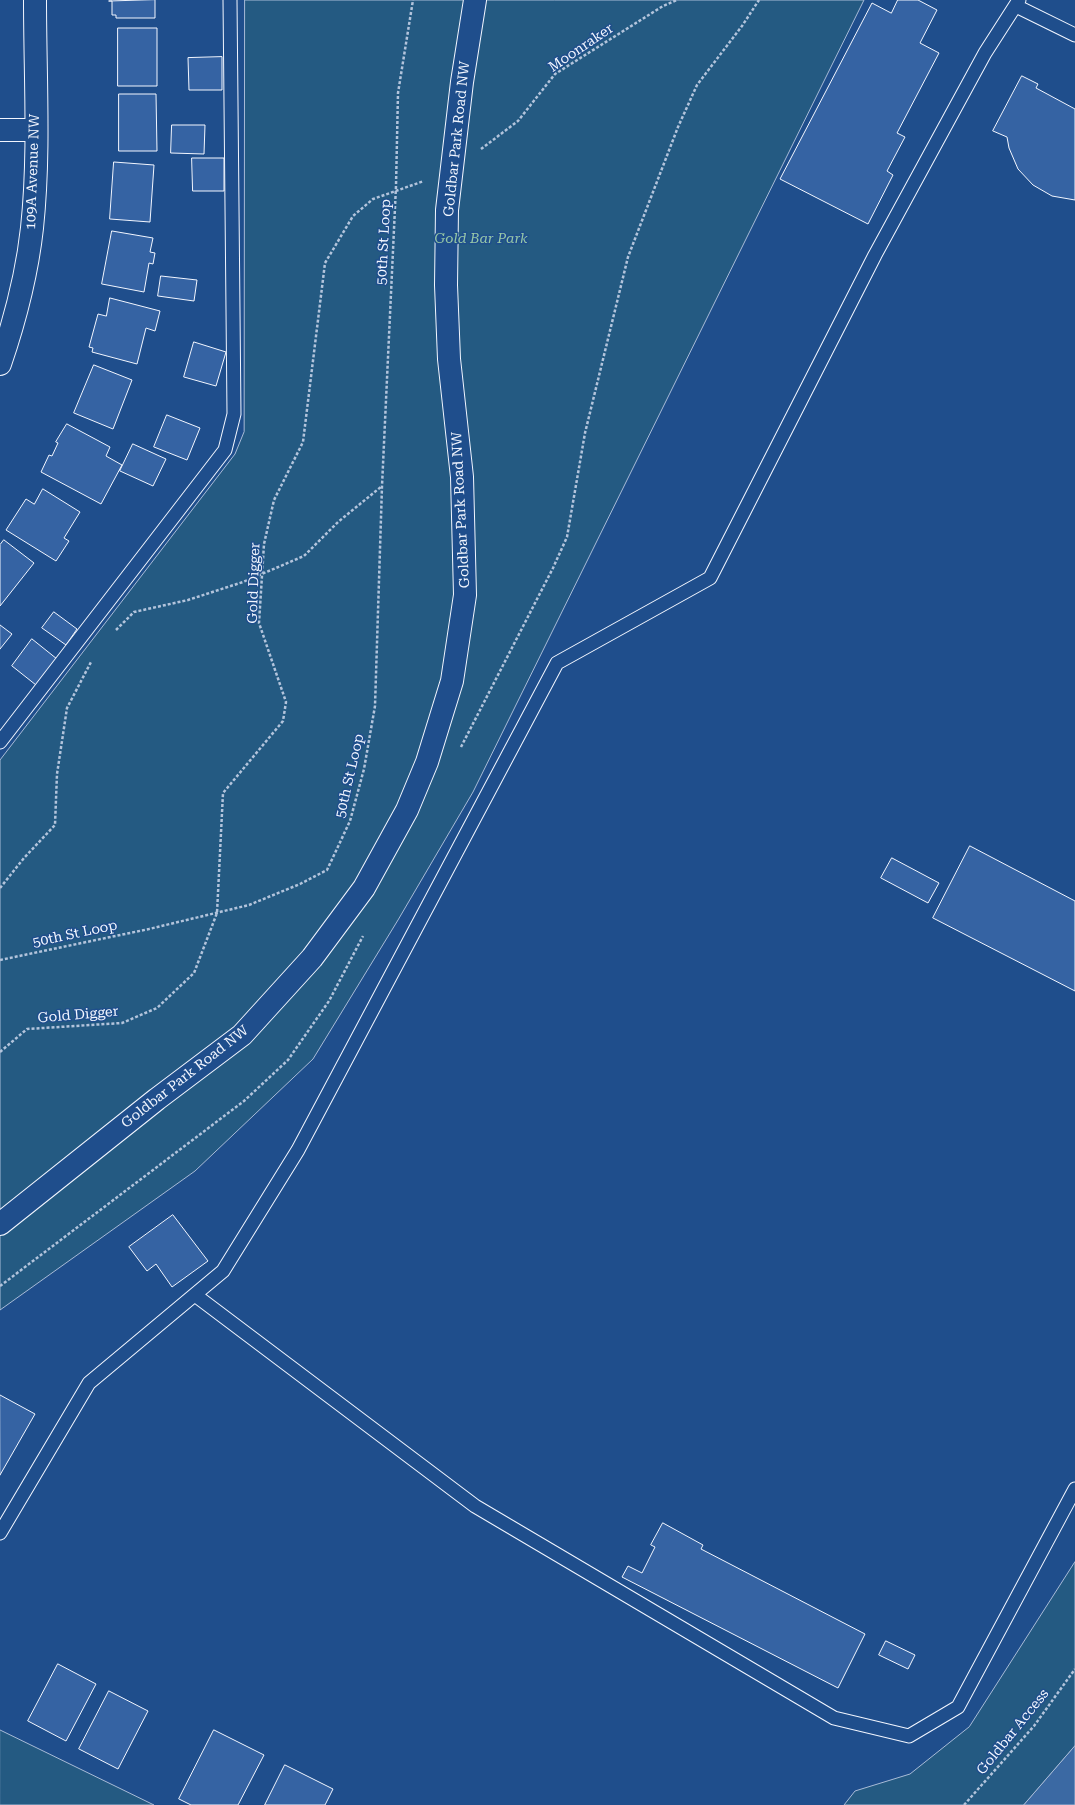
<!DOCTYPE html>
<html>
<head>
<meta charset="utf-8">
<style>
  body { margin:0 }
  canvas { display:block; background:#1f4e8c }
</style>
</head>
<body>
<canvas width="1075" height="1805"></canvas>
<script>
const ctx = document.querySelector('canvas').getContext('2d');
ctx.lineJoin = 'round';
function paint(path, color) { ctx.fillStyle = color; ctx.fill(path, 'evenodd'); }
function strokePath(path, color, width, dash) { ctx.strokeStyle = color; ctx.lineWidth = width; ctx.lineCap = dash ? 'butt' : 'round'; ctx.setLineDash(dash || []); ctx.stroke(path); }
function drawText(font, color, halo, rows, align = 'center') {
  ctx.font = font + ' "Roboto Serif",serif'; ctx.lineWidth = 3; ctx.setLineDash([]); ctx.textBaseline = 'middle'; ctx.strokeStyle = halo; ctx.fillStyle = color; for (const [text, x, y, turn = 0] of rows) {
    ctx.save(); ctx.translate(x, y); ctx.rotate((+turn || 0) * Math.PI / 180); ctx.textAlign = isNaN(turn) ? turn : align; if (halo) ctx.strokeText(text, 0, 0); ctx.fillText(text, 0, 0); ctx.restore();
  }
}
const green = new Path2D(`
  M245,0H864L473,792L398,920L313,1059L195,1171L0,1310V760L235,454L244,432Z
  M1075,1562V1746L1024,1805H844L855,1791L910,1774L969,1727Z
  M0,1730L154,1805H0Z`);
const water = new Path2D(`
  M1075,1746V1805H1024Z`);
const building = new Path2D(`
  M155,0V18H116V15H112V1H109Z
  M898,0H918L937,10L920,43L939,53L897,133L905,137L887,171L893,175L868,224L780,179L872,3L891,13Z
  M118,28H157V86H118Z
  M222,57V90H189L188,58Z
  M1022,76L1038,84L1036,88L1075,109V200L1052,196L1033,185L1018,169L1009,148L1007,137L993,131Z
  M119,94H156L157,151H119Z
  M172,125H205L204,154L171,153Z
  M192,158H224V191H193Z
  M114,162L154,165L150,222L110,219Z
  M112,231L153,238L150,252L155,253L153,264L149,263L144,292L102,284Z
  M161,276L197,280L194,301L158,296Z
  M110,298L160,311L155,331L146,328L137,364L92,352L93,348L89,347L98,314L106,316Z
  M194,342L226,352L216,386L184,377Z
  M94,365L132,380L113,429L74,413Z
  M167,415L200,428L187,460L154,447Z
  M67,424L110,447L106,456L122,465L101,504L41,472L49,455L52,456L58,443L56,442Z
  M133,444L166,459L153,486L120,471Z
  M43,489L80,512L64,538L69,541L56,561L6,530L26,499L34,504Z
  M4,540L34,563L0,606V545Z
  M54,612L77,629L66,645L42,628Z
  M0,625L12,634L0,649Z
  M32,639L57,659L36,685L12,666Z
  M970,846L1075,901V991L933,918Z
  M892,858L939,883L928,903L881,878Z
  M173,1215L208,1261L172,1287L156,1264L147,1271L129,1247Z
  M0,1395L35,1414L0,1475Z
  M663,1523L703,1545L701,1549L865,1634L838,1688L622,1577L628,1566L642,1573L655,1547L651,1545Z
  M886,1641L915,1655L908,1669L879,1655Z
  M58,1664L96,1684L66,1741L28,1721Z
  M109,1691L148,1711L118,1769L79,1749Z
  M214,1730L264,1755L238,1805H191L179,1799Z
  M285,1765L333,1789L325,1805H265Z`);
const path = new Path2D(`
  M481,149L518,121L555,74L663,6L677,0
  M116,630L134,612L188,600L243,582L304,556L338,522L382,486
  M461,747L553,568L567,537L585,433L628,257L678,127L697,85L742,26L759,0
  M0,888L24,858L55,825L57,774L67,708L91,662
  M0,960L149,929L249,905L300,884L327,870L350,821L364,769L375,706L382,486L396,186L398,93L413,0
  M0,1052L27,1029L122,1023L157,1008L194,973L217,913L223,793L283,721L286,702L259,623L264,544L274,500L303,442L325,263L353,216L373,199L424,181
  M0,1286L244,1101L288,1060L329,1001L363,936
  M964,1805L1034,1726L1075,1669`);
const lane = new Path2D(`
  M1016,6L1075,35
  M0,742L225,450L234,414L230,0
  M195,1295L475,1506L834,1718L909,1736L958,1707L1075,1489
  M0,1533L89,1383L223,1271L298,1150L557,663L710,578L875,255L985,53L1019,0`);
const street = new Path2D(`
  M0,130H35
  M0,364C15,320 27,274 32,228C40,153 35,76 35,0
  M0,1224L157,1099L242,1035L312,958L364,888L407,810L427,762L452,681L465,595L462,477L449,359L446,285L447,210L462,82L475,0`);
const streetNames = [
  ["Moonraker",581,48,-34],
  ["Goldbar Park Road NW",457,139,-84],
  ["109A Avenue NW",33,172,-88],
  ["50th St Loop",384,242,-87],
  ["Goldbar Park Road NW",461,510,-93],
  ["Gold Digger",254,583,-88],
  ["50th St Loop",350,776,-77],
  ["50th St Loop",75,934,-12],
  ["Gold Digger",78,1015,-5],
  ["Goldbar Park Road NW",185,1077,-38],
  ["Goldbar Access",1013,1732,-51]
];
const parkNames = [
  ["Gold Bar Park",481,239]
];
paint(green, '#245a82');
strokePath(green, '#a8bbd7', 1);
paint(water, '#3b69a3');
strokePath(water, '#a8bbd7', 1);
paint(building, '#3563a3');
strokePath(building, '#f2f6ff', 1);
strokePath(lane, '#f2f6ff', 15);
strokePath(street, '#f2f6ff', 24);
strokePath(path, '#b3c4dc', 2.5, [3, 2]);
strokePath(lane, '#1f4e8c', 13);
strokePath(street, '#1f4e8c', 22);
drawText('14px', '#f2f6ff', '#1f4e8c', streetNames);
drawText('italic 14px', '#97c8a6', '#1f4e8c', parkNames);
</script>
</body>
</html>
